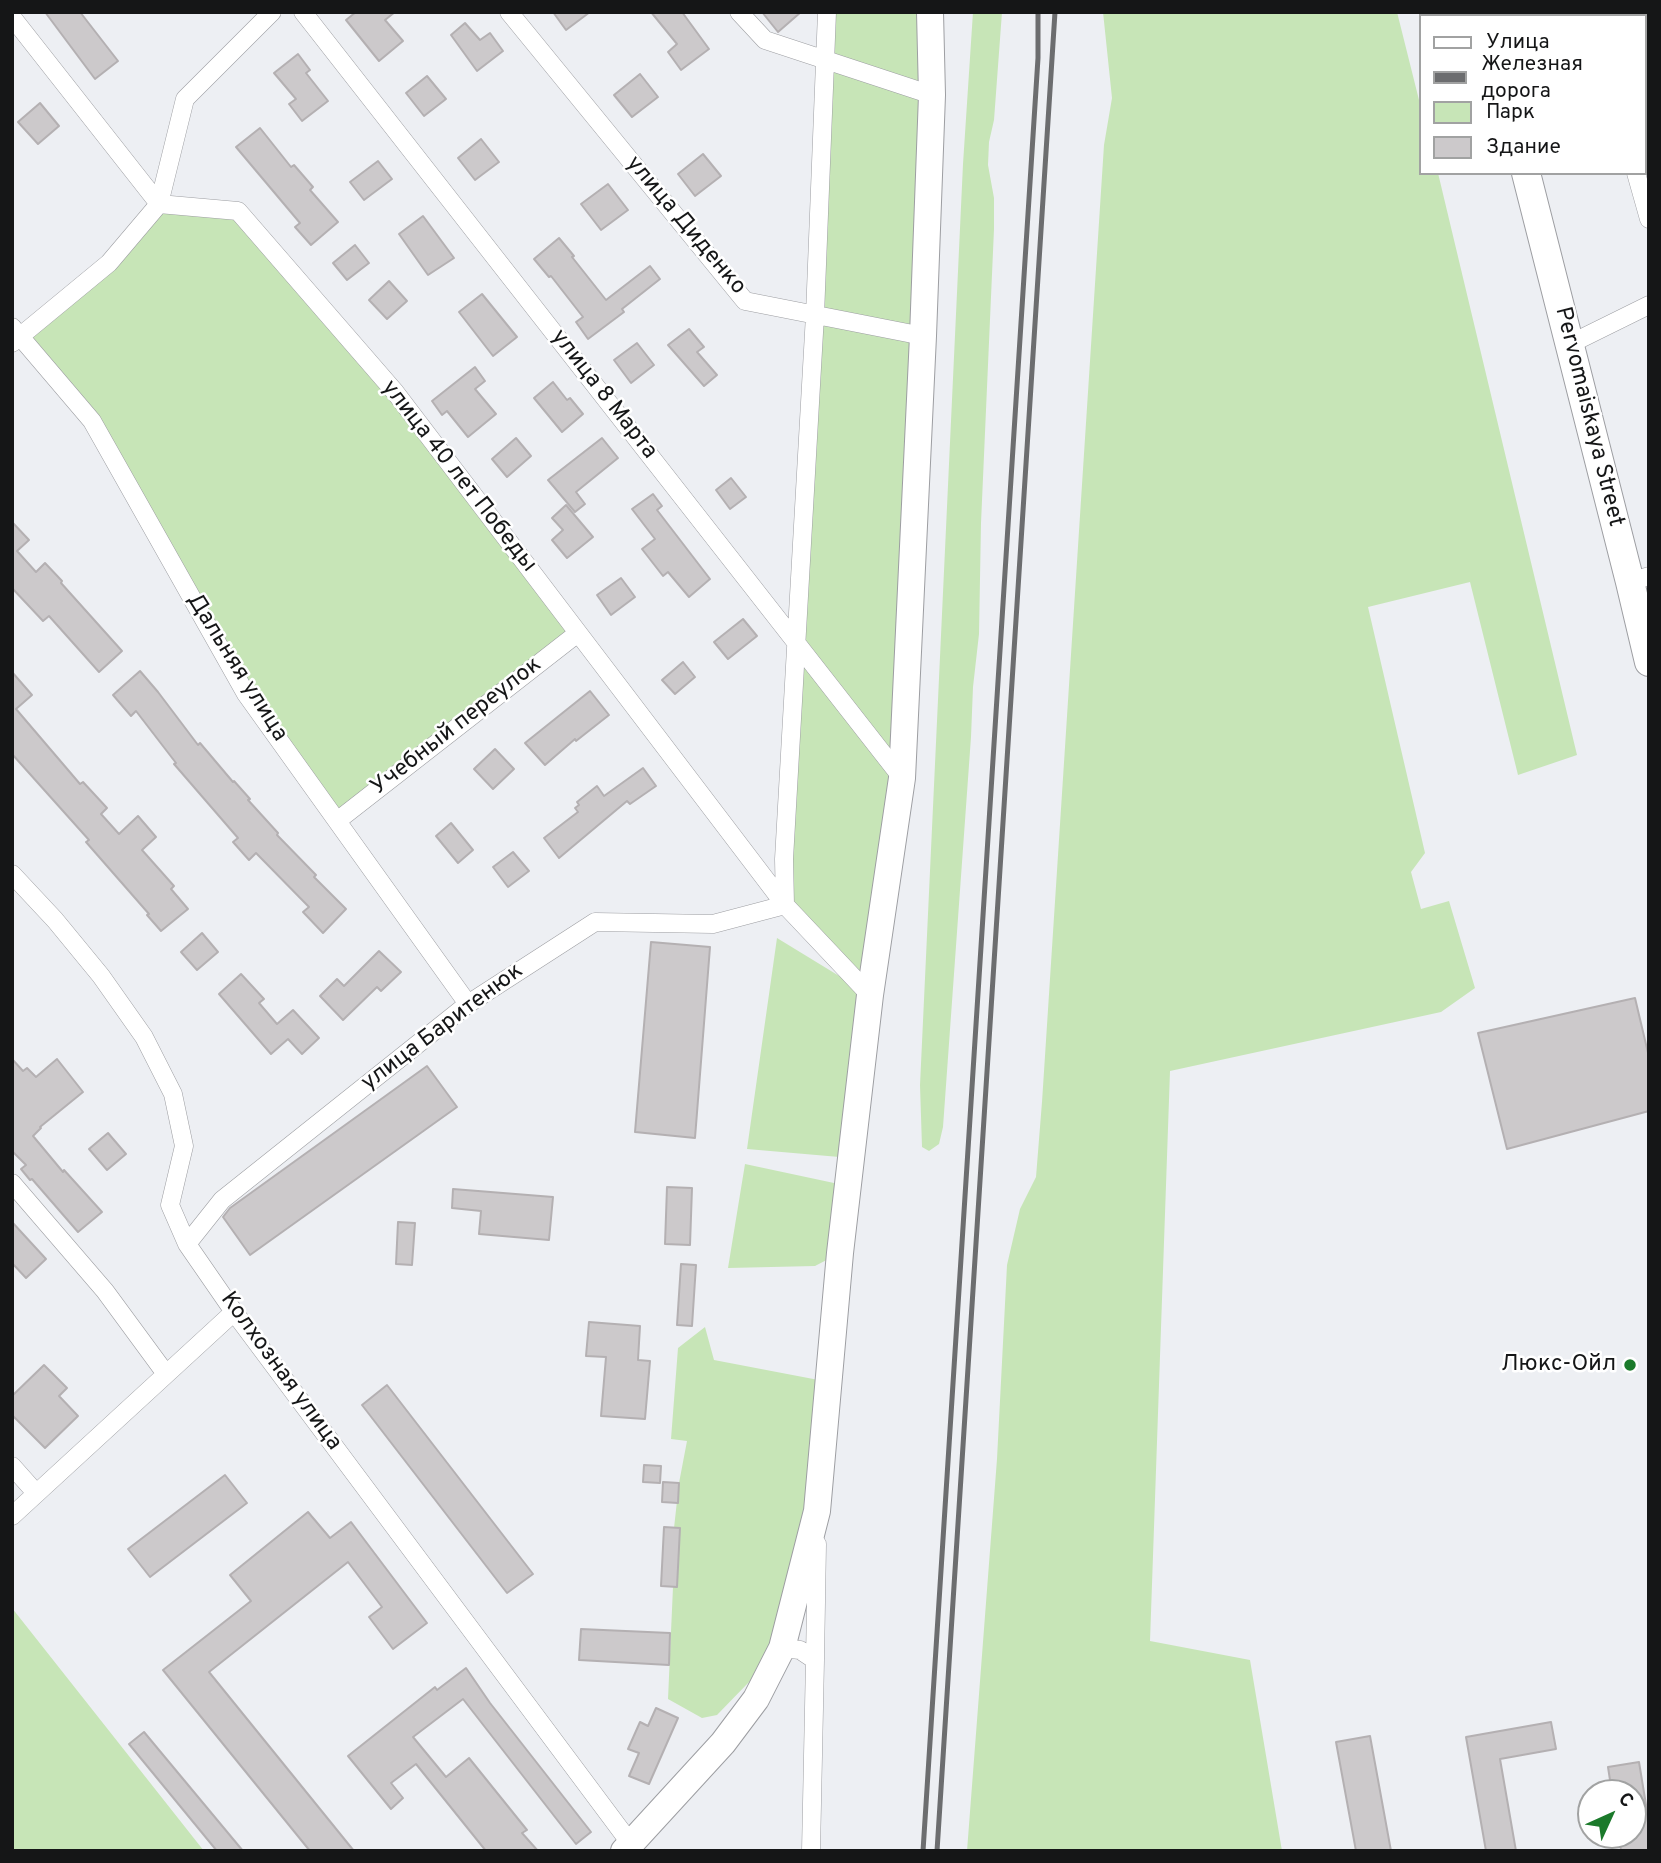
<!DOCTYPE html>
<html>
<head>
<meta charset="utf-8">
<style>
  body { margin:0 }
  #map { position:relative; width:1661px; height:1863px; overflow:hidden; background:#edeff3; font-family:Overpass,sans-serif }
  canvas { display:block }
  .frame { position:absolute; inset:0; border:14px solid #151617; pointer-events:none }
  .legend { position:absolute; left:1419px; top:14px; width:228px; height:161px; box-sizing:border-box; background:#fff; border:2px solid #a1a2a2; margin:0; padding:9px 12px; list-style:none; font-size:21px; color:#151617 }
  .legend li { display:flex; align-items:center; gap:14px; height:35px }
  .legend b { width:35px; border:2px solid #a1a2a2 }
  .north { position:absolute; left:1577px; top:1779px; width:70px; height:70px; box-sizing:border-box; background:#fff; border:2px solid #a1a2a2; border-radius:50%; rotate:45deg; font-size:19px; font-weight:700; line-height:28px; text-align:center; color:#151617 }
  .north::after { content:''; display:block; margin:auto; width:24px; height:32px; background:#1b7a2b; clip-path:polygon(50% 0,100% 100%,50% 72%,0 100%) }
</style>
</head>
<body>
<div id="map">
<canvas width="1661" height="1863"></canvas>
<div class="frame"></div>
<ul class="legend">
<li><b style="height:9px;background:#fff"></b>Улица</li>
<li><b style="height:9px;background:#6c6d6f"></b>Железная дорога</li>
<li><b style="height:19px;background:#c7e5b7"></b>Парк</li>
<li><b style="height:19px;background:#ccc9cb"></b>Здание</li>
</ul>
<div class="north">С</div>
</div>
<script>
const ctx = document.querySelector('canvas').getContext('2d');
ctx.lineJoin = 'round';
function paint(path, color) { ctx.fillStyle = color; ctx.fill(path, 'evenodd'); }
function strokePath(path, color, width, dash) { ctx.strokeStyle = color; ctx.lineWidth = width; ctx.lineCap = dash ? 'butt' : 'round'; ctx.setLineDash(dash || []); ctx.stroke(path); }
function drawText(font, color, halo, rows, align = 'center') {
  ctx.font = font + ' Overpass,sans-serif'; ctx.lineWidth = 5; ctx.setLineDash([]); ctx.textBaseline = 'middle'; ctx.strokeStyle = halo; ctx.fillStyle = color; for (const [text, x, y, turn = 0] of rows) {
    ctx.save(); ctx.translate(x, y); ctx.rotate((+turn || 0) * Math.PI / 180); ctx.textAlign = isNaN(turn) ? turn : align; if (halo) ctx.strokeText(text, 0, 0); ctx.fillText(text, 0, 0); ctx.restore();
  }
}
const green = new Path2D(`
  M827,12H930L902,778L851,1158L747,1149L777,938L867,993L785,905Z
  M973,12H1002L994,120L989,142L988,165L994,198V229L981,523L979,634L973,687L971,737L943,1127L939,1144L929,1151L922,1147L920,1085L963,164Z
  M1103,12H1397L1421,108V173H1438L1577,755L1518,775L1470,582L1368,607L1425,853L1411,872L1421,909L1449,901L1475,988L1441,1012L1170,1071L1150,1641L1250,1660L1282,1851H967L997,1459L1007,1265L1020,1209L1036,1177L1042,1102L1104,145L1112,98Z
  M159,204L238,211L395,392L578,633L337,821L246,694L92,421L20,337Z
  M745,1164L848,1186L840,1253L815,1266L728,1268Z
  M705,1327L714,1360L829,1382L782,1648L717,1715L702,1718L668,1699L673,1587H677L680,1528H674L679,1483L687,1441L671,1439L678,1348Z
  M12,1608L204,1851H12Z`);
const building = new Path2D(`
  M45,12H80L118,61L95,79Z
  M356,12H395L385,20L403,41L379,61L346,20Z
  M553,12H590L566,30Z
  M651,12H682L709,49L681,70L668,52L677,44Z
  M762,12H801L778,32Z
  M465,23L480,40L490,33L503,51L477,71L451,35Z
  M298,54L310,70L306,73L328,101L302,121L289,104L296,99L274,73Z
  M640,74L658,97L632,117L614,95Z
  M427,76L446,99L424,116L406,93Z
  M40,103L59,126L38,144L18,122Z
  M260,128L291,167L294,165L313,187L310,190L338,222L311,245L295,227L300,223L236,147Z
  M481,139L499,162L475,180L458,158Z
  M703,154L721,176L695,196L678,174Z
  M378,161L392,179L364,200L350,182Z
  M608,184L628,210L601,230L581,204Z
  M423,216L454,258L428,275L399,234Z
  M559,238L574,256L572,257L606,300L650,266L660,279L622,309L624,312L588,339L576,322L583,317L551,276L549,277L534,259Z
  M355,245L369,263L347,280L333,263Z
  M389,281L407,301L387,319L369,300Z
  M482,294L517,337L493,356L459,312Z
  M689,329L704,347L697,352L717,375L704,386L668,345Z
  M637,343L654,365L631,383L614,360Z
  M475,367L485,381L475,389L496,414L468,437L447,411L442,415L432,401Z
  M553,382L567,400L570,398L583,414L562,432L534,398Z
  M516,438L531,456L507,477L492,459Z
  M602,438L618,458L576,492L585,504L575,512L548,480Z
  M731,478L746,497L730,509L716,490Z
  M653,494L662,506L657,510L710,579L689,597L668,572L663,576L642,549L655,539L632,509Z
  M566,505L593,537L567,558L552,540L563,530L552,518Z
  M12,522L29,540L17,551L36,572L45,563L62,581L61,583L122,651L99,672L49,616L43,621L12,588Z
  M621,578L635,597L611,615L597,595Z
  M743,619L757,636L728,659L714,642Z
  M683,662L695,677L675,694L662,680Z
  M140,671L158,692L198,745L200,743L233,782L234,781L250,799L248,800L278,833L277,835L316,875L314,877L346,909L323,933L303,912L309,907L256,853L249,860L233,842L238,838L174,764L176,763L136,711L131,716L113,695Z
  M12,672L32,695L16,709L80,784L83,782L107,808L101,814L119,834L138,816L156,837L142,850L174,886L171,889L188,909L161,931L147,915L149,914L86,842L89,840L12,754Z
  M590,691L609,715L576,741L575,739L545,765L525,743Z
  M495,749L514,769L493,789L474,769Z
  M643,768L656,786L630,804L627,801L559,858L544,838L578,812L575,808L579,805L577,802L597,786L604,796Z
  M451,823L473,850L458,863L436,836Z
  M513,852L529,871L508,887L493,867Z
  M202,933L218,952L197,970L181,952Z
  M651,942L710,947L695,1138L635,1132Z
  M379,951L401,972L381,991L377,987L343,1020L320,996L337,979L344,986Z
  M241,974L264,999L259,1003L277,1024L293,1010L319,1038L302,1054L288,1039L271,1054L219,994Z
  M1635,998L1649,1057V1111L1507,1149L1478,1033Z
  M12,1059L23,1071L27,1068L36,1077L57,1059L83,1092L40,1127L41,1128L33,1136L63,1172L64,1170L102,1212L78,1232L32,1179L30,1180L21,1169L26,1165L12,1151Z
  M427,1066L457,1107L250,1255L223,1217L230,1208Z
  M108,1133L126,1154L107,1170L89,1149Z
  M667,1187L692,1188L690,1245L665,1244Z
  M453,1189L553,1197L549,1240L479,1234L481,1211L452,1208Z
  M12,1222L46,1259L26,1278L12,1263Z
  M398,1222L415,1223L412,1265L396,1264Z
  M681,1264L696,1265L692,1326L677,1325Z
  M589,1322L640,1326L638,1360L650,1361L645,1419L601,1416L606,1357L586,1356Z
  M44,1365L67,1388L59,1396L78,1416L45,1448L12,1415V1396Z
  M387,1385L533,1574L507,1593L362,1405Z
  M644,1465L661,1466L660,1483L643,1482Z
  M225,1475L247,1503L150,1577L128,1549Z
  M663,1482L679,1483L678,1503L662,1502Z
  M308,1512L330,1538L351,1522L427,1623L393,1649L369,1617L382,1607L348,1562L209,1672L354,1851H310L163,1670L251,1601L230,1575Z
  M664,1527L680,1528L677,1587L661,1586Z
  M581,1629L670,1633L669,1665L579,1660Z
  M466,1668L490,1703L591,1832L576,1844L463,1699L413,1737L446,1777L469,1758L527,1830L522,1833L538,1851H486L416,1764L391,1783L403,1798L391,1809L348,1756L435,1687L437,1690Z
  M656,1708L678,1718L649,1784L629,1776L639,1753L628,1749L640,1722L648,1726Z
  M1551,1722L1556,1749L1500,1759L1516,1851H1486L1466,1737Z
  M144,1732L243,1851H217L129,1744Z
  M1370,1736L1391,1851H1356L1336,1742Z
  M1639,1762L1649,1823V1851H1621L1619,1835H1633V1793H1612L1608,1767Z`);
const street = new Path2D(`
  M303,12L902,778
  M509,12L745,301L923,336
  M739,12L765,40L932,95
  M1592,12V16
  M12,17L159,204L238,211L395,392L785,905L870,995
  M1645,24L1649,23
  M1636,173L1649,219
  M12,327L92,421L246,694L468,1004
  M12,343L109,263L159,204L185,99L272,12
  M1570,344L1649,305
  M1630,582L1649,576
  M337,821L578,633
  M12,874L55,920L101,976L144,1037L173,1094L184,1146L170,1205L187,1244L234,1312L631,1844
  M12,1183L105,1291L166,1374
  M187,1244L222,1200L468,1004L595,922L713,924L785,905L784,859L815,315L827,12
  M12,1466L36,1493
  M12,1516L234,1312
  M782,1648L800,1650L815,1660L811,1851
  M815,1660L817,1544`);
const secondary = new Path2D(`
  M624,1851L723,1743L756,1699L782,1648L817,1511L840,1253L870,995L902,778L923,336L932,95L930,12`);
const primary = new Path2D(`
  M1485,12V16
  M1526,173L1630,582L1649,662`);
const rail = new Path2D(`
  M923,1851L1038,58V12
  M937,1851C971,1238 1011,625 1055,12`);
const markers = [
  [1630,1365,7,"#1b7a2b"]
];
const streetNames = [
  ["улица Диденко",685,226,50],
  ["улица 8 Марта",603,395,52],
  ["Pervomaiskaya Street",1588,417,76],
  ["улица 40 лет Победы",458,477,52],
  ["Дальняя улица",236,668,58],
  ["Учебный переулок",457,727,-38],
  ["улица Баритенюк",443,1028,-37],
  ["Колхозная улица",280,1372,54]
];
const poiNames = [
  ["Люкс-Ойл",1616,1365]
];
paint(green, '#c7e5b7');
paint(building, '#ccc9cb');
strokePath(building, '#b4b0b2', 2);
strokePath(street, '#9d9ea2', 19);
strokePath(secondary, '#9d9ea2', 28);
strokePath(primary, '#9d9ea2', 30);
strokePath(street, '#fff', 18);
strokePath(secondary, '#fff', 26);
strokePath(primary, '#fff', 28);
strokePath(rail, '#6c6d6f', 5);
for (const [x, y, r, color] of markers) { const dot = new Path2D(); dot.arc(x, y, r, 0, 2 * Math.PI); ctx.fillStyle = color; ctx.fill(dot); strokePath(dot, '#fff', 2.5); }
drawText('23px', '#151617', '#fff', streetNames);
drawText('23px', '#151617', '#fff', poiNames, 'right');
</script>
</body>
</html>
